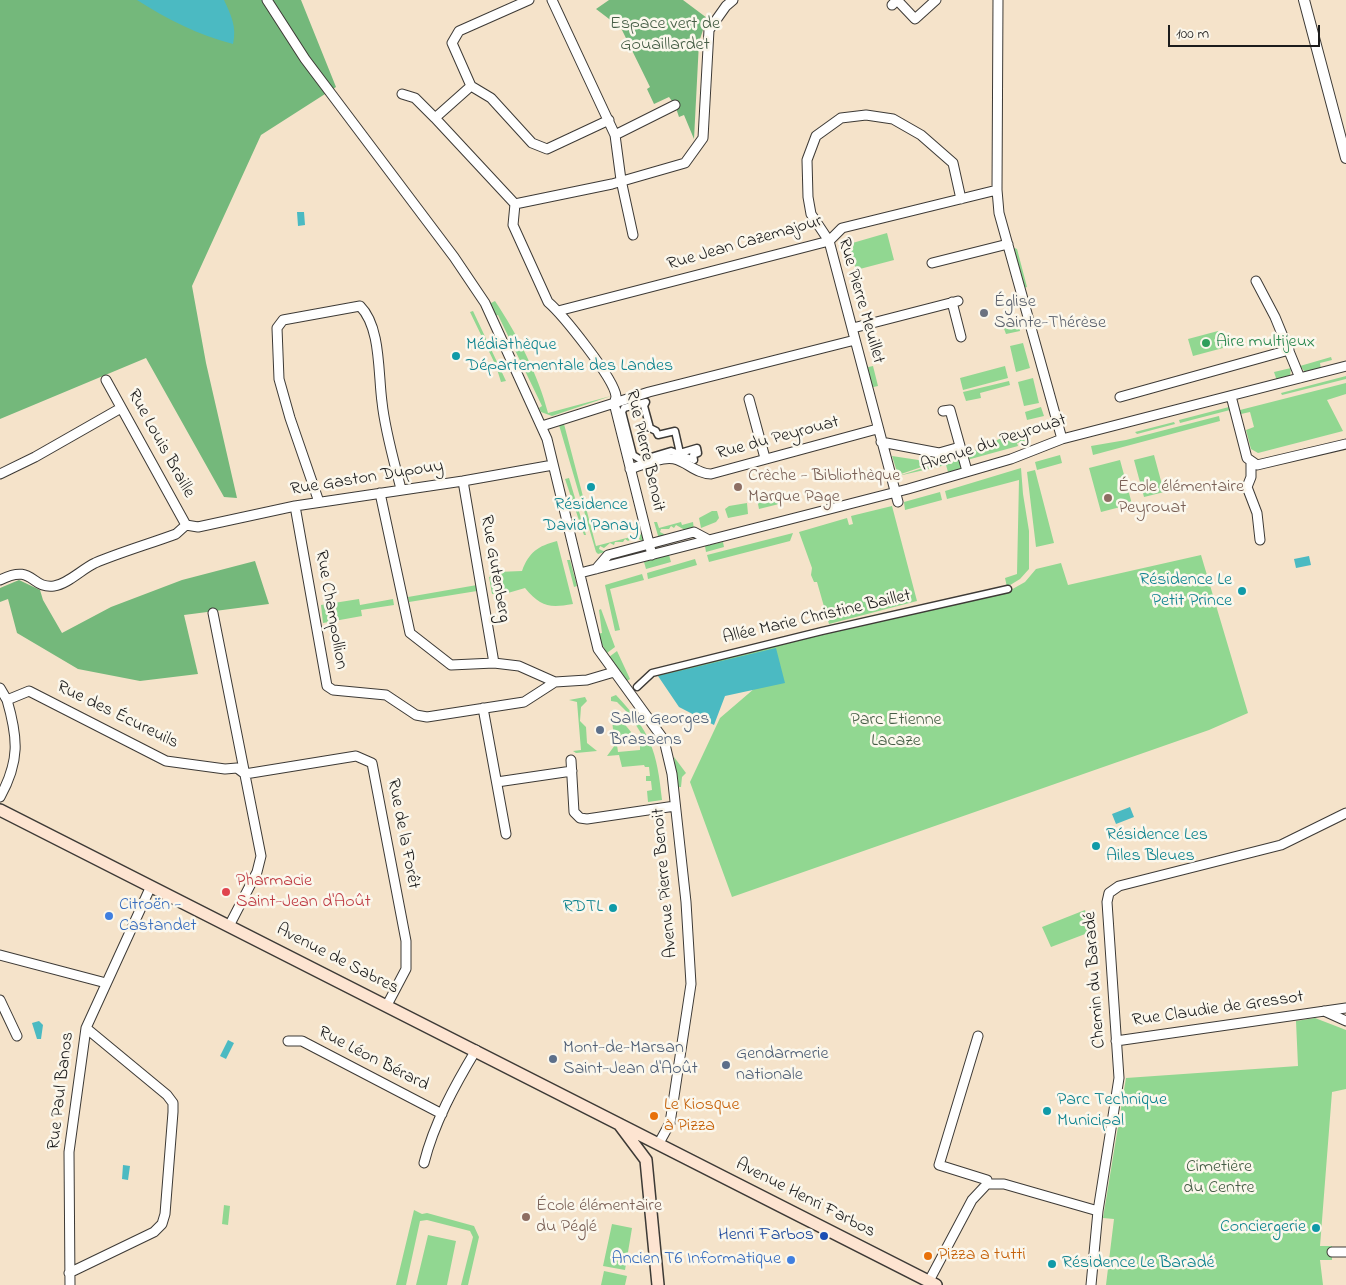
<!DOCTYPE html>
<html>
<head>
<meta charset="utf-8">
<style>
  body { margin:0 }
  #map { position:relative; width:1346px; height:1285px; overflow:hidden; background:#f5e3ca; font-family:"Indie Flower",sans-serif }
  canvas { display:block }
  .scale { position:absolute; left:1168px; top:25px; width:152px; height:22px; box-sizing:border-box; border:2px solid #1c1c1c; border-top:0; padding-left:6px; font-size:15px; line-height:18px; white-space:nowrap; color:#1c1c1c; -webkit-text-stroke:4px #fbf7ec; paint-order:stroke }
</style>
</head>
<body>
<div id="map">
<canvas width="1346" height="1285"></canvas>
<div class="scale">100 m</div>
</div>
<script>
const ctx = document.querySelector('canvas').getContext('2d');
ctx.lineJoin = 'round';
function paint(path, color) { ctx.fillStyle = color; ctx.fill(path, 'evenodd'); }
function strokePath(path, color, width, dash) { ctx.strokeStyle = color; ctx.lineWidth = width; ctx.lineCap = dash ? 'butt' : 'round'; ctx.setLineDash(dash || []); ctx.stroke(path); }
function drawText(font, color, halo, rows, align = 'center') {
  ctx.font = font + ' "Indie Flower",sans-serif'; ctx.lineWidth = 5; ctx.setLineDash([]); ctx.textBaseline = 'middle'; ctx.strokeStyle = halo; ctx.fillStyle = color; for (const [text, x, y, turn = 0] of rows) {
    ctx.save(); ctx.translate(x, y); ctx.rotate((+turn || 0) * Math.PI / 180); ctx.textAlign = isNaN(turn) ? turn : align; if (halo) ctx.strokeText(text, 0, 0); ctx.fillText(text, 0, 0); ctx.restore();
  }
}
const green = new Path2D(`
  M887,233L894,260L856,270L849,244Z
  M1012,247L1017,249L1027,287L1023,288Z
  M495,301C517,334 538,374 548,413L611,396L552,416L541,412L539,408L542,406L498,315L493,317L487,305Z
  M473,311L506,381L501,382L496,366L470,312Z
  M1018,322L1020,331L1006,334L1003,326Z
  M1218,331L1222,336L1223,348L1193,356L1188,339Z
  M1023,343L1030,368L1016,372L1010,346Z
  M1331,357L1332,360L1320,363L1321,369L1305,372L1300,366Z
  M873,366L878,386L869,388L864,368Z
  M1005,366L1008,378L963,390L960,378Z
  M1291,368L1290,376L1277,381L1274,372Z
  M1346,376V379L1282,395L1281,393Z
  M1033,378L1039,403L1024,406L1018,382Z
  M1009,381L1010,385L980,393L981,398L966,401L963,392Z
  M1346,383V394L1327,400L1343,431L1258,453L1251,449L1246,430L1254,427L1250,412L1241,414L1240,410Z
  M1041,407L1044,416L1027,420L1025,412Z
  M1229,407L1230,410L1180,423L1179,420Z
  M1219,416L1220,421L1093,455L1091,446L1126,440Z
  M1174,422L1175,424L1137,434L1135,432Z
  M564,424L596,546L642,534L644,542L635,537L628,541L625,539L623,542H615L614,545L610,543L604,548L600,546L599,549L605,552L598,554L596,552L559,425Z
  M1024,435L1025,441L1017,443L1018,446L967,460L966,454L1006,436L1007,440Z
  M959,450L960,454L898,475L892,456L925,461Z
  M1060,455L1062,463L1037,470L1035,462Z
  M1154,455L1164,492L1144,497L1134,460Z
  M961,456L964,468L948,472L946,465L898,476Z
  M1120,460L1132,504L1101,512L1089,468Z
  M1021,468L1023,494L1029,531V569L1020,579L1007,587L1005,578L1017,574L1019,480L947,499L945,491Z
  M1035,470L1054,543L1036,547L1027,472Z
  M569,478L586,535H584L565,479Z
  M940,492L942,500L905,510L904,502Z
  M776,493L779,504L759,509L757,499Z
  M747,503L748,514L728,518L725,509L729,506Z
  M892,506L917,601L829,624L817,582H814L811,575L812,568L799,532L847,518L849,525L853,524L851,516Z
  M712,511H717L719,518L716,522L701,528L699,518Z
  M654,522H657L659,528L681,522L682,525L693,522L694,530H685L676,525L674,528L671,526L669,529H661L660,532L666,535L659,539Z
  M793,533L790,541L709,562L707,555Z
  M557,541L573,604C549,608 541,607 525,588L501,595V592L492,594L489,577L498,575L497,572L522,571C529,552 538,546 557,541Z
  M723,542L724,547L706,552L705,546Z
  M669,555L671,562L646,569L644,562Z
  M1201,555L1248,713L1209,730L732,897L690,782L720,718L755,688L658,676L655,674L1009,591L1025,582L1036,569L1061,563L1068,585Z
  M695,559L697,565L648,579L647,573Z
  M567,560H570L577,586L574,587Z
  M642,574L644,580L610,589L620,630L615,631L605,585Z
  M477,585V591L409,602L408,597Z
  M359,599L360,605L393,599L394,605L361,610L362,616L323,623L321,605Z
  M601,609L615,647L607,653L596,634L602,633L599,610Z
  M617,651L630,679L627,681L609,657Z
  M616,695C651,732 657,751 662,800L648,802L647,791L652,790L651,781H646V776H650L649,767H645L644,765L622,767L619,755L607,756L615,745H617L618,752L640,750V744L644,738L629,714L617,702L611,701V697Z
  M585,697L587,701L581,707L580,721L586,727L587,743L597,751L576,753L573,751L581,750L577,702L569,700Z
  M613,710L631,732L629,736H619L614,738L611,711Z
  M674,757L686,773L682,777L681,787H677Z
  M1085,910L1093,931L1051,947L1042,927Z
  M1315,1018L1346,1030V1089L1332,1092L1320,1246H1332V1260H1320L1323,1285H1106L1114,1219L1103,1218L1126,1078L1298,1066L1296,1021Z
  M224,1205L230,1206L228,1225L222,1224Z
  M414,1210L422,1214L427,1213L474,1226L479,1237L468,1285H461L473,1237L470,1231L427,1220L420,1221L406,1285H396Z
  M612,1224L632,1228L625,1270L603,1266Z
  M428,1235L456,1241L447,1285H416Z
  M604,1271L627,1276L625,1285H601Z`);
const forest = new Path2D(`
  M0,0H301L336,87L261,135L192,286L206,363L237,498L224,497L146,358L0,419Z
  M609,0H683L707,18L699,42L694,139L684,115L679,117L675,105L669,97L654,104L647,89L650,87L621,28L596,9Z
  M255,561L269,604L184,615L198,674L140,681L78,669L17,633L8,599L0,602V588L19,580L40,590L43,600L62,633L111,607L182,580Z`);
const water = new Path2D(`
  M137,0H224C231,15 237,27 233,44C198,35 167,19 137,0Z
  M297,212H304L305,225L298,226Z
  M1309,556L1311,565L1296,568L1294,559Z
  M776,648L785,683L725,696L714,725L679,707L658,676Z
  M1130,807L1134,817L1116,824L1112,814Z
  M39,1021L43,1025L41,1039H37L32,1023Z
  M228,1040L234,1043L226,1059L220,1056Z
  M123,1165L130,1166L128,1180L122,1179Z`);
const pedestrian = new Path2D(`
  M646,402L644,406L650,428L656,431L658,435L675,431L680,453L697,448L698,453L693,455L694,460L671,451L641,460L633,455L622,412L624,408Z
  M637,687L652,673L822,631L1008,589`);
const minor = new Path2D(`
  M267,0L305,59L454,257L485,303L547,439L598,649L664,740L672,774L686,902L691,984L670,1123L659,1143
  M552,0L615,135L621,180L633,235
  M998,0L997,190L999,213L1062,439
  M892,5L897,0L915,19L936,0
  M471,86L452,43L459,31L529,0
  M402,94L415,98L435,118L515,204
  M435,118L471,86L491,98L532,143L547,149L609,120
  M615,135L675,105
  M515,204L513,225L548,302C562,314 614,378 616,396C616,398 615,401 614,403L652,555
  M515,204L612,184L685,163L703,138L709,30L726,6L733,0
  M932,263L1008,244
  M1256,281L1275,317L1300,378
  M952,302L961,337
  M558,311L829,241L842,228L997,190
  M853,328L958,301
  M106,380L186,525
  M1231,396L1247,458L1257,465L1346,444
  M1120,397L1289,350
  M749,399L765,458
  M943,411L950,410L967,471
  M542,426L649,392L855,340
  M881,442L939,453L960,447
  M1251,462V477L1247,487L1257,513L1260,540
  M630,469C642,465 662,456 674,459C687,462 697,474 711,474L877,429
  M0,474L35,457L121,408
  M463,481L494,663
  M380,493L410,633L451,665L494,663L519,666L555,682
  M319,502L290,418L279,379L277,328L283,320L360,306C381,327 378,373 382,402C385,431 394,461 401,489
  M898,502L829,241L811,214L808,197L807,160L816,136L841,118L866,115L893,119L921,135L953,163L961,199
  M295,506L327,686L333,690L386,695L416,715L427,717L524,702L555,682L587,680L614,672
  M186,525L198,527L295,506L463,481L553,465
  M596,569L608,555L694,532L709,540
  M580,573L908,489L1011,459L1062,439L1346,366
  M0,580C34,563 30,589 54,586C68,584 82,569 95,563C121,552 149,544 176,534L186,525
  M213,613L261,856L257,872L229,926
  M0,688L7,700
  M483,708L506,834
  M571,760L574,812L580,818L587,819L675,806
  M245,774L356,756L372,763L406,941V969L387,1005
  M497,782L572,771
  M0,797C20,761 18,738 7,700L29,691L166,761L225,769L237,768L245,774
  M0,955L106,983
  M0,1000L17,1036
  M1324,1011L1346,1021
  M978,1036L939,1165L987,1180V1184
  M288,1041H302L442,1114
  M1116,1041L1346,1008
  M424,1163C434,1123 455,1085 476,1050
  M1332,1252H1346
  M69,1273L154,1232L162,1224L165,1214L173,1112V1103L167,1095L86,1028
  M929,1281L972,1200L987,1184H1004L1098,1211
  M70,1285L69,1152L86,1028L151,886
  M1091,1285L1098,1211L1119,1078L1107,902L1109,893L1119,886L1281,845L1346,813`);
const tertiary = new Path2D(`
  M1304,0L1346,158`);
const secondary = new Path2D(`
  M0,810L936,1285
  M619,1124L646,1160
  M646,1160L658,1285`);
const markers = [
  [984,313,5,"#6b7280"],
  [1206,343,5,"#2e9e5b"],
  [456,356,5,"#0f9aa8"],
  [591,487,5,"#0f9aa8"],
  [738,487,5,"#8d6e63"],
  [1108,498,5,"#8d6e63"],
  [1242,591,5,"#0f9aa8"],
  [600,730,5,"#5c6f8a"],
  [1096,846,5,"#0f9aa8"],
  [226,892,5,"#e0444e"],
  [613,908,5,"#0f9aa8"],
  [109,916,5,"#3f7fe0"],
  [553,1059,5,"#5c6f8a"],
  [726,1065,5,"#5c6f8a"],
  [1047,1111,5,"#0f9aa8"],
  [654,1116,5,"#e8710a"],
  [526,1217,5,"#8d6e63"],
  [1316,1228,5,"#0f9aa8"],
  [824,1236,5,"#1a4fb4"],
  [928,1256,5,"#e8710a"],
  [791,1260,5,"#3f7fe0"],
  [1052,1264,5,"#0f9aa8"]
];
const parkNames = [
  ["Espace vert de",665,25],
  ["Gouaillardet",665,46],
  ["Parc Etienne",896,721],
  ["Lacaze",896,742],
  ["Cimetière",1219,1168],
  ["du Centre",1219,1189]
];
const streetNames = [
  ["Rue Jean Cazemajour",745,244,-16],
  ["Rue Pierre Meuillet",860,301,74],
  ["Rue du Peyrouat",778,439,-15],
  ["Rue Louis Braille",160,444,61],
  ["Avenue du Peyrouat",994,444,-18],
  ["Rue Pierre Benoit",644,451,77],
  ["Rue Gaston Dupouy",367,479,-9],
  ["Rue Gutenberg",494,569,80],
  ["Rue Champollion",330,610,80],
  ["Allée Marie Christine Baillet",817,618,-13],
  ["Rue des Écureuils",117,716,26],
  ["Rue de la Forêt",402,834,79],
  ["Avenue Pierre Benoit",666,883,-95],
  ["Avenue de Sabres",337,960,27],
  ["Chemin du Baradé",1096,980,-94],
  ["Rue Claudie de Gressot",1218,1010,-8],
  ["Rue Léon Bérard",373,1060,27],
  ["Rue Paul Banos",62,1091,-83],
  ["Avenue Henri Farbos",805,1199,27]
];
const worshipNames = [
  ["Église",994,303],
  ["Sainte-Thérèse",994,324]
];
const leisureNames = [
  ["Aire multijeux",1216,343]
];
const cultureNames = [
  ["Médiathèque",466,346],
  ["Départementale des Landes",466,367],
  ["Résidence",591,506,"center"],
  ["David Panay",591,527,"center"],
  ["Résidence Le",1232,581,"right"],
  ["Petit Prince",1232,602,"right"],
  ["Résidence Les",1106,836],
  ["Ailes Bleues",1106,857],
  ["RDTL",603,908,"right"],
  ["Parc Technique",1057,1101],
  ["Municipal",1057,1122],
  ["Conciergerie",1306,1228,"right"],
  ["Résidence Le Baradé",1062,1264]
];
const educationNames = [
  ["Crèche - Bibliothèque",748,477],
  ["Marque Page",748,498],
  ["École élémentaire",1118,488],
  ["Peyrouat",1118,509],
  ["École élémentaire",536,1207],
  ["du Péglé",536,1228]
];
const serviceNames = [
  ["Salle Georges",610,720],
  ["Brassens",610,741],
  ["Mont-de-Marsan",563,1049],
  ["Saint-Jean d'Août",563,1070],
  ["Gendarmerie",736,1055],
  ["nationale",736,1076]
];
const healthNames = [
  ["Pharmacie",236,882],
  ["Saint-Jean d'Août",236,903]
];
const shopNames = [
  ["Citroën -",119,906],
  ["Castandet",119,927],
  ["Ancien T6 Informatique",781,1260,"right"]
];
const foodNames = [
  ["Le Kiosque",664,1106],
  ["à Pizza",664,1127],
  ["Pizza a tutti",938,1256]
];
const transitNames = [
  ["Henri Farbos",814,1236]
];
paint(green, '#91d791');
paint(forest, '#74b87b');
paint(water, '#4bbac2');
strokePath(pedestrian, '#3d3a36', 9);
strokePath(minor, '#3d3a36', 11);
strokePath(tertiary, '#3d3a36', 12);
strokePath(secondary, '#3d3a36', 14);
strokePath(pedestrian, '#fff', 6);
strokePath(minor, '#fff', 9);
strokePath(tertiary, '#fff', 10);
strokePath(secondary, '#fde4d1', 11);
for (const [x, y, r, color] of markers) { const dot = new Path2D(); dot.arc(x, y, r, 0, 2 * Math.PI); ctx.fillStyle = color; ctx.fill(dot); strokePath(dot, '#fbf7ec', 2); }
drawText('18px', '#455d45', '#fbf7ec', parkNames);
drawText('18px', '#1c1c1c', '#fbf7ec', streetNames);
drawText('18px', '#5b616d', '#fbf7ec', worshipNames, 'left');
drawText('18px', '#27864d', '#fbf7ec', leisureNames, 'left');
drawText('18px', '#0d838f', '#fbf7ec', cultureNames, 'left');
drawText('18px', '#785e54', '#fbf7ec', educationNames, 'left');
drawText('18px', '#4e5e75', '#fbf7ec', serviceNames, 'left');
drawText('18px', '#be3a42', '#fbf7ec', healthNames, 'left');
drawText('18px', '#366cbe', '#fbf7ec', shopNames, 'left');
drawText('18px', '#c56008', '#fbf7ec', foodNames, 'left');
drawText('18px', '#164399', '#fbf7ec', transitNames, 'right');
</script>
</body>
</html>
